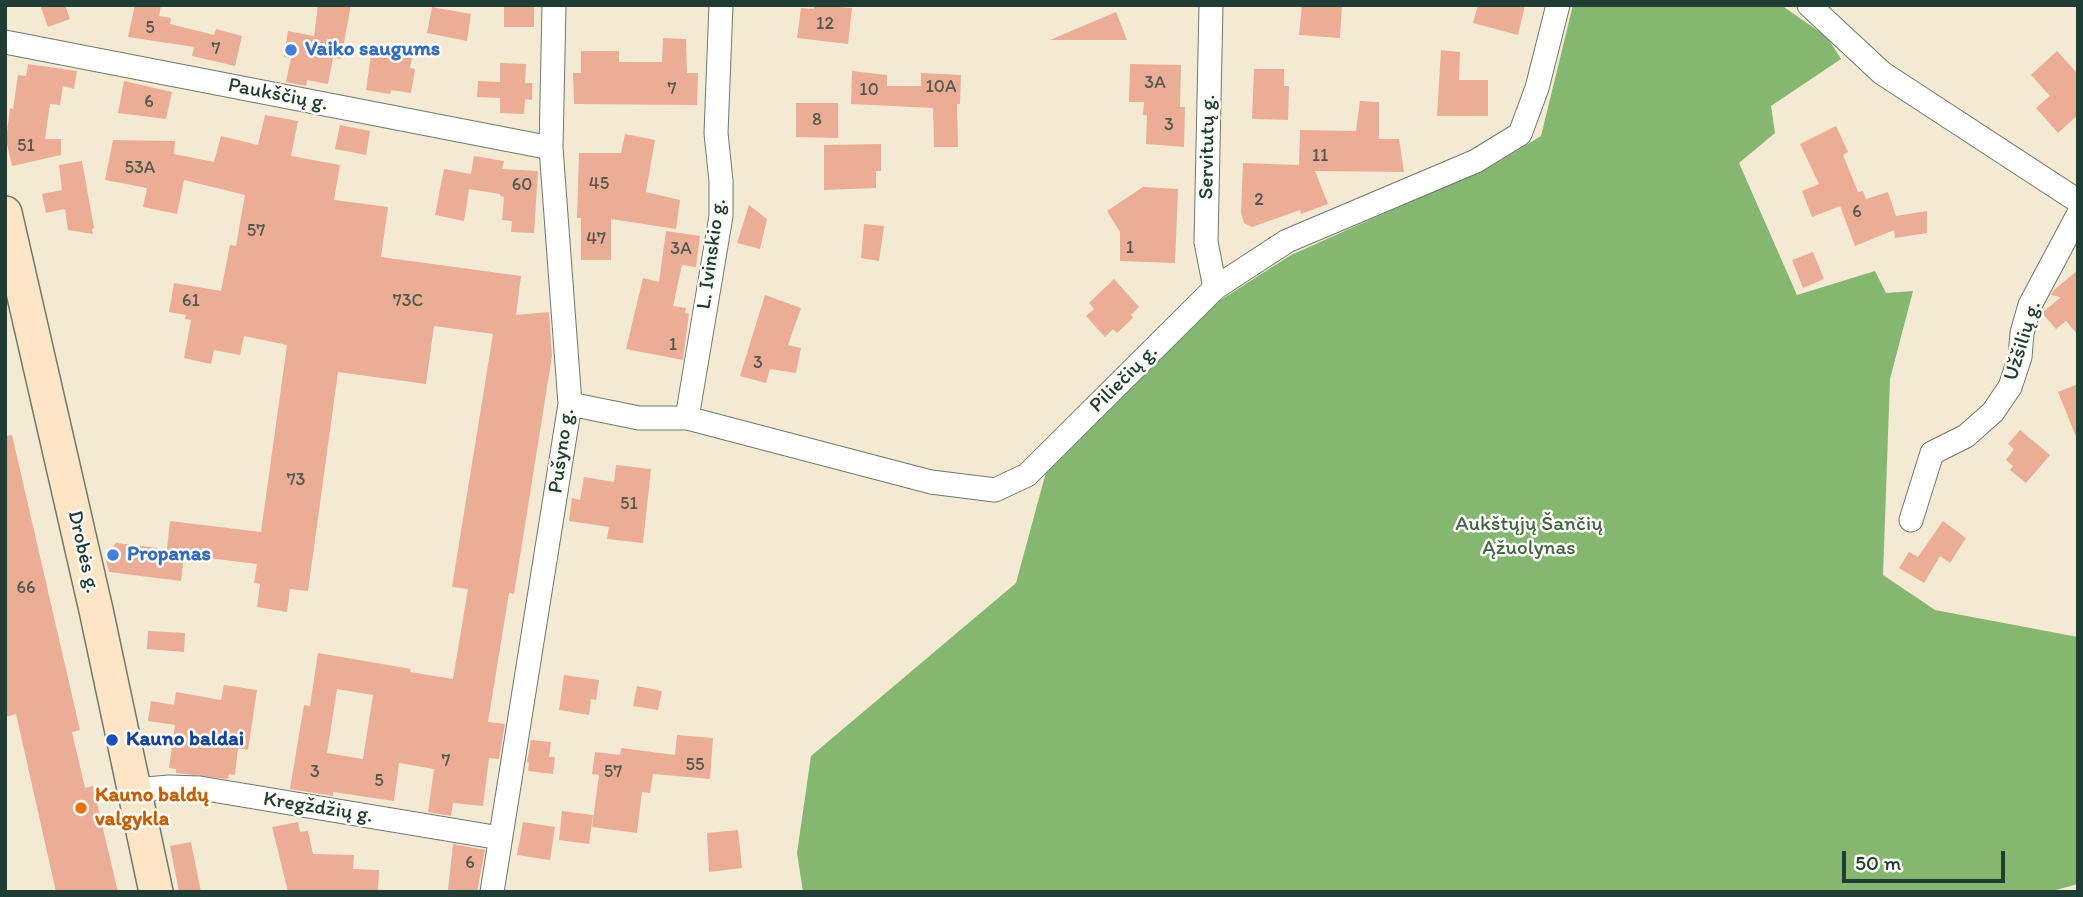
<!DOCTYPE html>
<html>
<head>
<meta charset="utf-8">
<style>
  body { margin:0 }
  #map { position:relative; width:2083px; height:897px; overflow:hidden; background:#f4ead4; font-family:Itim,sans-serif }
  canvas { display:block }
  .frame { position:absolute; inset:0; border:7px solid #1f3d34; pointer-events:none }
  .scale { position:absolute; left:1842px; top:851px; width:163px; height:32px; box-sizing:border-box; border:4px solid #1f3d34; border-top:0; padding-left:9px; font-size:21px; line-height:24px; white-space:nowrap; color:#1f3d34; -webkit-text-stroke:5px #fdfcf7; paint-order:stroke }
</style>
</head>
<body>
<div id="map">
<canvas width="2083" height="897"></canvas>
<div class="frame"></div>
<div class="scale">50 m</div>
</div>
<script>
const ctx = document.querySelector('canvas').getContext('2d');
ctx.lineJoin = 'round';
function paint(path, color) { ctx.fillStyle = color; ctx.fill(path, 'evenodd'); }
function strokePath(path, color, width, dash) { ctx.strokeStyle = color; ctx.lineWidth = width; ctx.lineCap = dash ? 'butt' : 'round'; ctx.setLineDash(dash || []); ctx.stroke(path); }
function drawText(font, color, halo, rows, align = 'center') {
  ctx.font = font + ' Itim,sans-serif'; ctx.lineWidth = 5; ctx.setLineDash([]); ctx.textBaseline = 'middle'; ctx.strokeStyle = halo; ctx.fillStyle = color; for (const [text, x, y, turn = 0] of rows) {
    ctx.save(); ctx.translate(x, y); ctx.rotate((+turn || 0) * Math.PI / 180); ctx.textAlign = isNaN(turn) ? turn : align; if (halo) ctx.strokeText(text, 0, 0); ctx.fillText(text, 0, 0); ctx.restore();
  }
}
const forest = new Path2D(`
  M1573,5H1781L1827,37L1841,59L1771,106L1775,133L1739,163L1797,295L1875,271L1886,293L1913,291L1890,379L1883,575L1935,610L2078,637V884L2048,892H803L797,853L811,756L1016,583L1046,472L1219,301L1291,255L1497,163L1541,136Z`);
const building = new Path2D(`
  M40,5H65L70,19L48,27Z
  M135,5H161L159,16L171,18L170,24L214,35L216,29L242,36L235,66L192,56L194,47L128,37Z
  M318,5H351L341,59L333,58L328,84L307,80L306,86L286,82L291,58L284,57L288,31L314,36Z
  M504,5H534V27H504Z
  M814,5L852,8L848,44L797,38L801,8L814,9Z
  M1302,5H1342L1340,38L1299,35Z
  M1478,5H1525L1518,35L1473,23Z
  M432,7L471,14L467,41L427,33Z
  M1116,12L1127,40H1050Z
  M663,38L686,39L687,73H698L697,105L574,104L573,73H581V51H619V62H662Z
  M396,50L413,53L410,68L415,69L411,93L391,90L390,94L366,90L371,55L395,59Z
  M1441,50L1460,52L1459,80H1488V116H1437Z
  M2057,51L2078,74V115L2058,133L2036,108L2050,96L2031,75Z
  M500,63L526,64L525,83H532V100L525,99L524,114L500,113V98L477,97L478,81L500,82Z
  M28,64L77,71L74,89L63,86L60,105L50,104L45,139H61V155L12,166L6,140L10,108L13,109L18,75L26,76Z
  M1130,64L1181,65L1180,107H1185L1184,147L1146,144L1147,115H1143L1144,102H1129Z
  M1254,69H1284V86H1289L1288,120L1252,119Z
  M852,71L887,75V86H921V73L961,75L960,104H957L958,147H934L933,108L851,104Z
  M124,81L172,92L166,119L118,113Z
  M1360,101L1379,102V139H1399L1404,172L1315,171L1328,204L1301,214L1300,210L1252,227L1244,223L1241,213L1243,163L1299,165L1300,130L1356,131Z
  M796,103H838V138L796,137Z
  M265,115L298,121L291,156L340,165L334,200L388,207L381,257L521,276L516,315L549,312L552,356L514,594L509,593L488,722L505,724L499,759L489,758L483,806L453,803L451,816L428,812L434,769L399,763L394,801L333,792V796L290,789L304,705L310,706L318,653L411,669L410,672L453,679L468,589L452,587L493,334L434,326L426,384L338,372L308,591L290,589L287,612L257,607L260,584L254,583L257,564L184,555L181,581L109,572L105,556L116,543L167,549L170,521L261,532L287,345L244,336L240,355L214,350L211,364L184,358L191,320L185,319L186,315L169,312L174,283L221,291L230,245L236,246L245,195L184,180L177,214L143,207L147,188L105,180L113,140L175,141L174,154L214,162L221,136L258,145ZM337,689L373,695L363,759L327,753Z
  M340,125L370,131L366,155L335,149Z
  M1836,126L1848,152L1843,155L1858,192L1863,191L1866,199L1888,192L1896,216L1927,211V233L1895,238L1894,230L1855,246L1840,206L1812,217L1802,191L1819,184L1800,144Z
  M625,134L655,140L646,192L680,200L676,229L611,219V260H581V218H577L579,153H621Z
  M881,144V171H876V188L824,190V145Z
  M474,156L504,161L502,169L538,171L534,233L511,232L512,221L502,220L504,197L500,196V194L469,189L464,221L435,215L444,169L471,174Z
  M82,161L94,228L92,229L93,234L68,230L65,209L46,213L42,194L62,190L59,165Z
  M1143,187L1178,189L1175,263L1120,261V232L1107,211Z
  M749,205L767,219L760,249L737,243Z
  M864,224L884,226L879,261L861,258Z
  M666,231L700,236L696,267L682,265L673,306L686,308L685,313L689,314L683,360L626,349L643,278L659,282Z
  M1813,252L1824,279L1803,288L1792,260Z
  M2078,270V335L2066,321L2056,329L2042,313L2061,297L2051,295L2054,290Z
  M1114,279L1139,307L1131,315L1133,318L1117,333L1113,329L1105,337L1086,316L1094,309L1089,303Z
  M765,295L801,308L788,345L801,348L796,373L770,369L766,383L740,376Z
  M2078,384V439H2077L2058,392Z
  M2020,430L2050,455L2026,483L2010,470L2013,466L2006,460L2014,449L2008,444Z
  M12,435L80,730L72,732L85,788L93,786L118,892H56L16,714L5,717V436Z
  M616,465L651,469L643,543L607,539L609,527L569,521L572,498L580,500L584,477L614,482Z
  M1943,521L1966,538L1950,563L1940,556L1924,583L1899,568L1909,552L1918,557Z
  M148,631L185,633L184,652L147,649Z
  M564,675L599,680L596,700L591,699L589,715L559,710Z
  M224,685L257,690L248,750L238,748L235,775L229,774L228,779L176,773V769L169,768L175,725L148,721L151,701L174,705L176,692L221,700Z
  M637,686L662,691L658,710L633,706Z
  M677,735L713,738L710,779L653,774L650,793L642,792L637,833L592,827L599,775L592,774L595,752L620,755L621,748L675,755Z
  M531,740L551,742L549,757H555L553,774L528,771L529,763L527,762Z
  M562,811L593,815L589,844L559,840Z
  M298,822L300,832L308,831L313,854L354,855L353,869L379,870L378,892H288L272,827Z
  M523,822L555,827L550,860L517,855Z
  M738,830L742,868L709,872L707,833Z
  M191,842L201,892H179L170,846Z
  M453,844L485,850L477,892L448,890Z`);
const street = new Path2D(`
  M1211,5L1206,242L1215,288
  M1809,5L1882,73L2078,201
  M5,42L551,148
  M570,404L639,418H687L931,482L995,490L1027,475L1215,288L1287,241L1476,161L1520,134L1537,88L1558,5
  M687,418L721,216V181L716,133L721,5
  M1911,520L1932,453L1966,436L1993,412L2010,387L2020,357L2022,333L2030,305L2078,215
  M135,790L169,787L200,788L500,838
  M492,892L570,404L551,148L554,5`);
const secondary = new Path2D(`
  M5,213L96,610L156,892`);
const markers = [
  [291,50,7,"#3f7fe0"],
  [113,555,7,"#3f7fe0"],
  [112,740,7,"#1a4fb4"],
  [81,808,7,"#e8710a"]
];
const numberNames = [
  ["12",825,24],
  ["5",150,28],
  ["7",216,49],
  ["3A",1155,83],
  ["10A",941,87],
  ["7",672,89],
  ["10",869,90],
  ["6",149,102],
  ["8",817,120],
  ["3",1169,125],
  ["51",26,146],
  ["11",1320,156],
  ["53A",140,168],
  ["45",599,184],
  ["60",522,185],
  ["2",1259,200],
  ["6",1857,212],
  ["57",256,231],
  ["47",596,239],
  ["1",1130,248],
  ["3A",681,249],
  ["61",191,301],
  ["73C",408,301],
  ["1",673,345],
  ["3",758,363],
  ["73",296,480],
  ["51",629,504],
  ["66",26,588],
  ["7",446,761],
  ["55",695,765],
  ["3",315,772],
  ["57",613,772],
  ["5",379,781],
  ["6",470,863]
];
const shopNames = [
  ["Vaiko saugums",305,50],
  ["Propanas",127,555]
];
const streetNames = [
  ["Paukščių g.",278,95,11],
  ["Servitutų g.",1208,147,-89],
  ["L. Ivinskio g.",712,254,-82],
  ["Užšilių g.",2023,341,-73],
  ["Piliečių g.",1124,379,-45],
  ["Pušyno g.",562,451,-82],
  ["Drobės g.",83,552,77],
  ["Kregždžių g.",318,808,9]
];
const parkNames = [
  ["Aukštųjų Šančių",1529,525],
  ["Ąžuolynas",1529,549]
];
const transitNames = [
  ["Kauno baldai",126,740]
];
const foodNames = [
  ["Kauno baldų",95,796],
  ["valgykla",95,820]
];
paint(forest, '#85b771');
paint(building, '#ecad97');
strokePath(street, '#6a7a6c', 25);
strokePath(secondary, '#6a7a6c', 36);
strokePath(street, '#fff', 23);
strokePath(secondary, '#fee5c5', 33);
for (const [x, y, r, color] of markers) { const dot = new Path2D(); dot.arc(x, y, r, 0, 2 * Math.PI); ctx.fillStyle = color; ctx.fill(dot); strokePath(dot, '#fdfcf7', 2.5); }
drawText('18px', '#52594d', null, numberNames);
drawText('bold 21px', '#366cbe', '#fdfcf7', shopNames, 'left');
drawText('21px', '#1f3d34', '#fdfcf7', streetNames);
drawText('21px', '#416348', '#fdfcf7', parkNames);
drawText('bold 21px', '#164399', '#fdfcf7', transitNames, 'left');
drawText('bold 21px', '#c56008', '#fdfcf7', foodNames, 'left');
</script>
</body>
</html>
